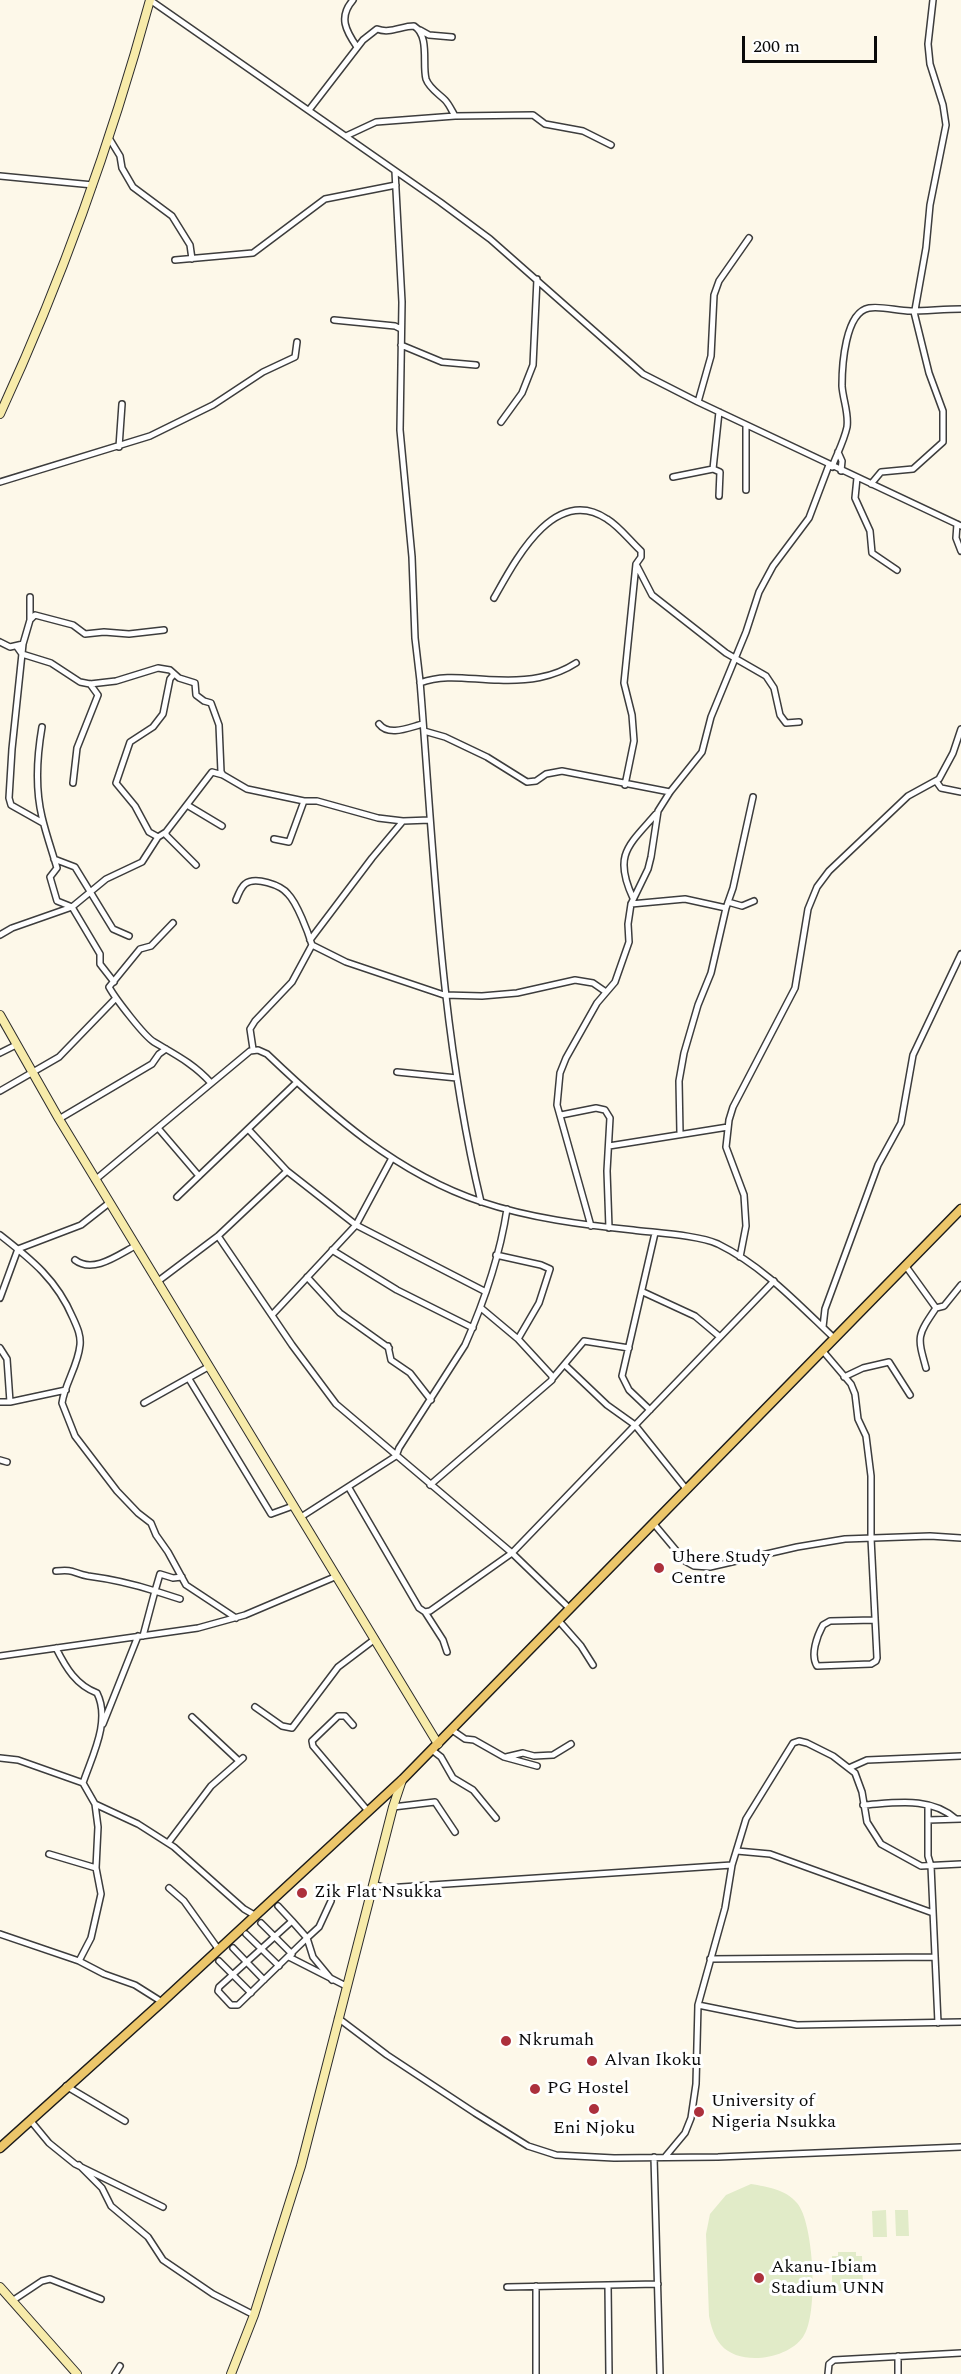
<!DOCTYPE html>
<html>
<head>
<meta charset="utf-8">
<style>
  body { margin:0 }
  #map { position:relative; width:961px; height:2374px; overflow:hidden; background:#fdf8e9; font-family:Spectral,serif }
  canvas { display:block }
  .scale { position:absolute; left:742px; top:36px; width:135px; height:27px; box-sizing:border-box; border:3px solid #0a0a0a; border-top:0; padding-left:8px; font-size:18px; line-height:21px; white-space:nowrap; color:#0a0a0a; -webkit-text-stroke:4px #fff; paint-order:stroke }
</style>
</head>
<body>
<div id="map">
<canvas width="961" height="2374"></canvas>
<div class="scale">200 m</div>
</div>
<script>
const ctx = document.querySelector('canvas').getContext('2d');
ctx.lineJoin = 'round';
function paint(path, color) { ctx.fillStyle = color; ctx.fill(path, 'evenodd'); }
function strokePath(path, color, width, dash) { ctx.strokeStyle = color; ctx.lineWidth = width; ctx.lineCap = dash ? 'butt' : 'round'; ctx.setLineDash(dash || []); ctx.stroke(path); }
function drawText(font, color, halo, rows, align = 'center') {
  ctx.font = font + ' Spectral,serif'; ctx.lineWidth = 6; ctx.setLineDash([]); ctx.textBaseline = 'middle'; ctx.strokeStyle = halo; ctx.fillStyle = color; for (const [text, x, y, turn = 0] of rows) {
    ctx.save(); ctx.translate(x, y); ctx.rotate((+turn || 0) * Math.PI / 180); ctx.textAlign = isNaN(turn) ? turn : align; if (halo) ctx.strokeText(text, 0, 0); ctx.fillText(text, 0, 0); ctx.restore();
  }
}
const pitch = new Path2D(`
  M751,2184C768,2187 785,2189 797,2203C814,2222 819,2316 803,2337C788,2359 740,2367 721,2345C714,2337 711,2326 709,2316L706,2234L710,2214L726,2195Z
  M886,2210L887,2237H873L872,2211Z
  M895,2210H908L909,2236H896Z
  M838,2252H856V2256H862L863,2286H857V2290L838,2291V2286H832V2256H838Z`);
const street = new Path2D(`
  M150,0L440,202L490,239L643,374L698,402L961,526
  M353,0C338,17 346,31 357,47
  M420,30L429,35L452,37
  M309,110L363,40L377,29C390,34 401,26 414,26C430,36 422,64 426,79C429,88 439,94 445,100C449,104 452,111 455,116L533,115L545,124L583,131L611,145
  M346,136L376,122L455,116
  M109,138L120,156L122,168L133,187L172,216L190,245L192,259
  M395,171L402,302L400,430L412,557L415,638L420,681C434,855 440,1031 481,1202
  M0,176L93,185
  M175,260L253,253L325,199L396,185
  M915,310L926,248L930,205L946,125L943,105L930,64L928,44L933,0
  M334,320L395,326L401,329
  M401,345L442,362L476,365
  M698,402L711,356L714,295L719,281L749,238
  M501,422L522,393L533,365L537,279
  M746,425V490
  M119,447L122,404
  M838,452L842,461L841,471
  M832,467C837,454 844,441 847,427C849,413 843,400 842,386C842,366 845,312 869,308C883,306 897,311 911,311C926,311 945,309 961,309
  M713,469L720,472L719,496
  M673,477L713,469L719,412
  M857,478L855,498L870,531L872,553L897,570
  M0,482L150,436L213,405L263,372L295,357L297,342
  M871,484L881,472L913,469L943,442V411L929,373L914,312
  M957,524L956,538L961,551
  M637,566L652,595L726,653L766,676L774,688L780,715L786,723L799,722
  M494,598C515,561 554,484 607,519C620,527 630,541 641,551V557L636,564L624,683L632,715L634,741L625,785
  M30,620V597
  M0,642L10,647L23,644L30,620L35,615L73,625L85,634L104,632L129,634L164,630
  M23,644L12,749L9,798L11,805L43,823
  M17,647L22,654L51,663L80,682L90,684L116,681L158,668L170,670L179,678L195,683L196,695L204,701L211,703L219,725L221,772L223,775
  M420,683C446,673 472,680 499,680C527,681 553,678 576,663
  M379,724C389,737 410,727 423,724
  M42,727C37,756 35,788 42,817C46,834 52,851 57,868L50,877L57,901L72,907L100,954V964L114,982
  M424,731L445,737L487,757L527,782L536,781L546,774L562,771L670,792
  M936,781L941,788L961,792
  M73,783L77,748L98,695L90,684
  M187,805L222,826
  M158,837L149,832L135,806L116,783L130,742L153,727L163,714L170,679L174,674
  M274,839L289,842L304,801
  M54,859L75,867L113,929L129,936
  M196,865L166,835V832L212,772L223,775L247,789L304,801H317L378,818L403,821
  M633,898C613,855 628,846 656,814
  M236,900C238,895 241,887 245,884C255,876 281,885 288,894C297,903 308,932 312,945L346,962L444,995L482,996L517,993L575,980L593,983L606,992
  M728,902L742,906L754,901
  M631,904L685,899L726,908L711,973L698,1005L684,1053L679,1081L680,1133
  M726,908L733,888L753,797
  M173,923L151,946L140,949L109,987C115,998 144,1036 154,1042C176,1055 194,1064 211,1083
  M0,935L12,928L72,907L106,879L142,862L158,837L166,832
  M310,940L372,858L403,821L430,820
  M253,1049L250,1029L255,1021L292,982L312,945
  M0,1053L16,1045
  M397,1072L457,1078
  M0,1091L59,1057L116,998
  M561,1115L596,1108L605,1110L610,1118L607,1171L609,1228
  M59,1119L152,1064L159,1054L166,1049
  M158,1128L199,1176
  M248,1129L287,1171L356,1225L486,1292
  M609,1146L728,1127
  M95,1180L250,1051L258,1050L267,1054C330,1114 397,1174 482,1202C529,1218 584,1225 633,1230C656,1233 698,1235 718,1244C763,1266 798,1304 834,1338
  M177,1197L297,1082
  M591,1226L557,1105L560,1073L566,1058L597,1003L615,982L629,942L628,924L631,904L648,869L651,857L658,811L670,792L702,752L711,717L746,632L759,592L773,566L809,518L829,465
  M0,1235C32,1260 57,1280 73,1318C77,1327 81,1335 80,1345C78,1366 65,1383 62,1403L75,1436L117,1491L138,1513L151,1523L156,1535L168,1552L186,1585L236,1618
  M218,1236L292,1345L336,1404L512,1553L570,1609
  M332,1250L397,1290L473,1328
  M496,1255L541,1265L550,1269L539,1303L518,1339
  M740,1257L746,1226L744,1195L726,1147L729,1120L733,1107L795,988L808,909L817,887L829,871L908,796L939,779L953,753L961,729
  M75,1260C93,1274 118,1255 135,1246
  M905,1265L936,1308L944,1306L961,1285
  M307,1277L340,1313L389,1348
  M157,1282L218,1236L287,1171
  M643,1292L695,1316L720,1337
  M0,1298L18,1249L81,1225L109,1203
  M272,1315L356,1225L392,1158
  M823,1327L825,1309L878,1165L901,1123L913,1055L961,954
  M388,1346L391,1360L410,1373L431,1400
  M0,1348L7,1359L10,1402
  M822,1350L851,1384L855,1394L858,1419L866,1436L871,1476V1538L877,1658L876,1661L871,1664L817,1666C810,1655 817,1636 823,1625L830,1621L874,1620
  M565,1365L607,1405L635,1425L687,1490
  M926,1368C917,1336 917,1336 936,1308
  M844,1377L863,1368L889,1362L910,1395
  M189,1379L271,1514L293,1506
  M552,1379L584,1341L629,1348
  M0,1402H10L66,1390
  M144,1403L208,1367
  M650,1410L629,1390L622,1376L655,1233
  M0,1460L7,1462
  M430,1485L552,1380V1376L518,1339L481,1308
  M349,1488L419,1608L425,1612L430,1611L512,1553L774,1281
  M301,1517L396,1456L399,1448L465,1345C484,1302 500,1255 507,1209
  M654,1524L685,1561L694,1566L710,1567L797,1547L845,1539L930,1536L961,1538
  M56,1571C75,1569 72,1573 88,1576C111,1579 133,1584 155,1591L143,1636
  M180,1599L155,1591L160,1574L173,1578L182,1577
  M425,1612L443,1640L447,1652
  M559,1621L581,1646L593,1665
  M56,1648C66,1668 76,1685 97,1693C111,1721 92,1756 83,1783
  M0,1656L198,1628L245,1615L337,1576
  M255,1707L282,1726L292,1728L338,1667L375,1639
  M192,1717L239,1761
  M103,1724L138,1636
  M353,1725L345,1716H338L312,1741L313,1746L368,1811
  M452,1730L465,1739L474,1740L504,1757L537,1766
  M432,1750L441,1757L453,1778L473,1790L496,1818
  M506,1757L523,1753L534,1756L553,1755L571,1744
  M0,1758L18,1760L83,1783L95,1804
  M849,1768L867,1760L961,1756
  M863,1805C895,1803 930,1796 956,1819
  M928,1805V1856L931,1866L938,2023
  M393,1807L435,1802L455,1832
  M928,1820L961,1819
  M168,1843L211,1786L243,1758
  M737,1851L770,1854L933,1913
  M49,1854L96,1868
  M373,1884L386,1888L732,1865
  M169,1888L184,1901L219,1950
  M331,1901L319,1927L307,1938L313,1957L332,1980
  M278,1906L292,1921
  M292,1921L307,1938L238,2005H231L218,1991L219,1987Z
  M261,1923L292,1954
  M0,1934L79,1961L104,1974L135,1985L162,2002
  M246,1934L279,1966
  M233,1948L264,1980
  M289,1957L346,1986
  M710,1959L934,1957
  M79,1961L91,1938L101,1894L96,1868L98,1827L95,1804L138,1824L174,1847L244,1909L256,1916
  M219,1961L251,1993
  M698,2005L797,2025L961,2022
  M338,2018L387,2055L475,2113L528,2146L556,2155L614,2158L718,2157L961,2147
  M66,2086L125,2121
  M30,2120L49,2143L75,2164L163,2207
  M654,2157L660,2374
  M665,2157L685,2133L691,2118L696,2084L698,2005L725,1908L732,1865L746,1819L793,1743L799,1741L807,1743L833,1756L855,1773L862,1792L867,1822L881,1844L921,1866L961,1864
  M79,2165L102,2188L111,2206L148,2237L163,2260L213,2294L254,2315
  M608,2285L609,2374
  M536,2286V2374
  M507,2287L658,2284
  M12,2301L42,2281L50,2279L101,2299
  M898,2356V2374
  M115,2374L120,2366
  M828,2374L829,2364L834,2360L961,2353`);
const secondary = new Path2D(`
  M0,414C62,280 111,142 150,0
  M0,1015L59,1119L438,1744
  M0,2287L77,2374
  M231,2374L254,2315L301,2166L393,1807L402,1780`);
const primary = new Path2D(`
  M0,2148L162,2002L402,1780L961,1209`);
const markers = [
  [659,1568,6,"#ac303c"],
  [302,1893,6,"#ac303c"],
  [506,2041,6,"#ac303c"],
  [592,2061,6,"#ac303c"],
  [535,2089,6,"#ac303c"],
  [594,2109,6,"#ac303c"],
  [699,2112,6,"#ac303c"],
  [759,2278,6,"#ac303c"]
];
const poiNames = [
  ["Uhere Study",671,1558],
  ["Centre",671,1579],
  ["Zik Flat Nsukka",314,1893],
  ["Nkrumah",518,2041],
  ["Alvan Ikoku",604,2061],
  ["PG Hostel",547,2089],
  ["University of",711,2102],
  ["Nigeria Nsukka",711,2123],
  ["Eni Njoku",594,2129,"center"],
  ["Akanu-Ibiam",771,2268],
  ["Stadium UNN",771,2289]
];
paint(pitch, '#e1ebc8');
strokePath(street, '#3d3d3d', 8);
strokePath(secondary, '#2c2c2c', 10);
strokePath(primary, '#1b1b1b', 11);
strokePath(street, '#fff', 5);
strokePath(secondary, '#f7ebaa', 8);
strokePath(primary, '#ecc66a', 8);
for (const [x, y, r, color] of markers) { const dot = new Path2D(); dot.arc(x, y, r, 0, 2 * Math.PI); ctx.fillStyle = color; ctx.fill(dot); strokePath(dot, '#fff', 2); }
drawText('18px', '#0a0a0a', '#fff', poiNames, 'left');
</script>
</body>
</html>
